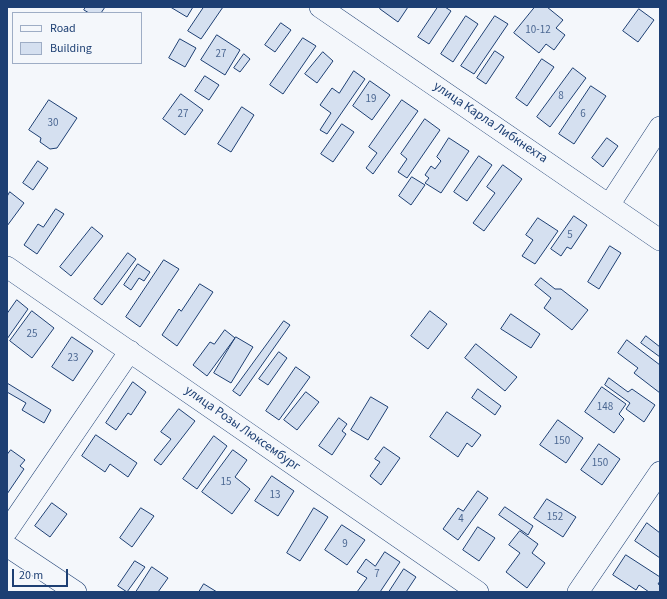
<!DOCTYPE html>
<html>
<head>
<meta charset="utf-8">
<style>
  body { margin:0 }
  #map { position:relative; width:667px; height:599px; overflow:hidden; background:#f4f7fb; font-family:"Source Sans 3",sans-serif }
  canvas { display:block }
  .frame { position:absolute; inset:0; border:8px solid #1d3f73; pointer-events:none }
  .legend { position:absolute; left:12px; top:12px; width:130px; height:52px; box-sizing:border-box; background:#f4f7fb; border:1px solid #9eadc5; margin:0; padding:5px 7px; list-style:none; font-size:12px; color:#1d3f73 }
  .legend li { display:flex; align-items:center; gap:8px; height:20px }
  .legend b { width:20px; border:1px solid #9eadc5 }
  .scale { position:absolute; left:12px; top:569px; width:56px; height:18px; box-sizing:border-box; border:2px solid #1d3f73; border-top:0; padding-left:5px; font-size:12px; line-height:14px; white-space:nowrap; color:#1d3f73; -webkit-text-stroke:3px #f4f7fb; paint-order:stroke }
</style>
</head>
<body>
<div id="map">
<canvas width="667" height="599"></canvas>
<div class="frame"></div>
<ul class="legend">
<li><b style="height:5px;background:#f4f7fb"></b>Road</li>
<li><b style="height:11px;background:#d5e0f0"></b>Building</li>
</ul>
<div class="scale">20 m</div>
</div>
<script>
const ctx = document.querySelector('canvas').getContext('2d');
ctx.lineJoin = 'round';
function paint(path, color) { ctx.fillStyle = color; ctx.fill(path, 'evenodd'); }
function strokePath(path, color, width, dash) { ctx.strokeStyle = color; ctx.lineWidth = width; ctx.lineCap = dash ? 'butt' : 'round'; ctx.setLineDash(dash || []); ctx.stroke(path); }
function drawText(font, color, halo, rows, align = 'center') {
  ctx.font = font + ' "Source Sans 3",sans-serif'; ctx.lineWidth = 3; ctx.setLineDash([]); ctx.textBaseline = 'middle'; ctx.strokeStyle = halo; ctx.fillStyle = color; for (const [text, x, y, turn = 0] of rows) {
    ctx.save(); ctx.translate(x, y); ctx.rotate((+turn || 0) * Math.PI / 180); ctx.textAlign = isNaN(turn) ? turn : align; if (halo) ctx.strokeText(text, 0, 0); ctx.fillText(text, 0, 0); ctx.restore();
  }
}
const building = new Path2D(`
  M86,7H105L101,13H89L84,10Z
  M173,7H193L187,17L172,8Z
  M204,7H223L201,39L188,31Z
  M381,7H408L398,22L380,9Z
  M438,7H445L451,11L429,44L418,37Z
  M535,7H547L563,20L556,28L565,35L554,50L546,44L539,53L514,33Z
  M639,9L654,20L638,42L623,31Z
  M466,16L478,24L453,62L441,54Z
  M495,16L508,24L474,74L461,66Z
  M281,23L291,30L275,52L265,45Z
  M217,35L240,50L225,75L201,60Z
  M303,38L316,46L283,94L270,85Z
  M180,39L196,48L185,67L169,58Z
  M495,51L504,57L486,84L477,78Z
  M323,52L333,61L317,83L305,74Z
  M244,54L250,59L240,72L234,68Z
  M542,59L554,67L527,106L516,98Z
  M573,68L586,78L550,127L537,117Z
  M354,71L365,79L327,134L320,130L331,113L320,105L332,88L339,93Z
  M205,76L219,85L209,100L195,91Z
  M370,81L390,95L372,120L353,106Z
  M591,86L606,96L574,144L559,134Z
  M181,94L203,110L185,135L163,119Z
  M49,100L77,118L57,148L50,149L40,142L41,138L29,130Z
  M402,100L418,111L373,174L366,168L377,153L369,147Z
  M242,107L254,115L231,152L218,144Z
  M425,119L440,130L407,178L398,172L407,159L401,154Z
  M342,124L354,132L333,162L321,154Z
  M449,138L469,151L441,193L425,183L429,178L425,175L431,166L435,169L441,161L437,157Z
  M607,138L618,146L603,167L592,158Z
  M479,156L492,165L467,201L454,192Z
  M38,161L48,168L33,190L23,183Z
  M503,165L522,179L484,231L473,223L495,193L487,187Z
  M412,177L425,185L411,205L399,196Z
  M10,192L24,203L7,226V197Z
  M56,209L64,214L37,254L24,245L38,224L43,227Z
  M574,216L587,225L571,249L567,247L561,256L551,249Z
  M538,218L558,231L535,264L522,256L533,240L526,235Z
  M92,227L103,236L71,276L60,267Z
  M610,246L621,253L599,289L588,282Z
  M128,253L136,259L102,305L94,299Z
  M164,260L179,269L140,327L126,317Z
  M138,264L150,272L144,281L139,278L131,290L124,285Z
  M541,278L555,289H561L588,310L572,330L544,308L551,298L535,285Z
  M200,284L213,292L177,346L162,335L179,309L181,311Z
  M17,300L28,309L7,339V314Z
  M32,311L54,328L32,358L10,341Z
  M430,311L447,324L428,349L411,336Z
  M511,314L540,334L531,348L501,329Z
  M284,321L290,325L240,396L233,391Z
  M225,330L235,338L207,376L193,365L210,342L214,344Z
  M646,336L660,347V357L641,343Z
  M72,337L93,351L73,381L52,367Z
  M236,337L253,347L231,383L214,373Z
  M627,340L660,365V393L634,373L638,368L618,353Z
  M476,344L517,377L505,391L465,358Z
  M279,352L287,358L268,385L259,379Z
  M296,367L310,377L279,420L266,411Z
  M609,378L628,392L632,389L655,405L644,422L626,409L630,403L605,385Z
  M133,382L146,392L131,415L128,413L116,430L106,423Z
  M7,383L51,410L44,423L22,410L26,403L7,392Z
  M602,387L626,404L619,414L624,419L614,433L585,412Z
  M478,389L501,406L495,415L472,398Z
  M306,392L319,402L297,430L284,420Z
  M371,397L388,407L368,440L351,430Z
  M179,409L195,421L161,465L154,460L171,439L161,432Z
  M447,412L481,435L472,447L467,443L458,457L430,437Z
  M339,418L347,424L342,431L346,434L332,455L319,446Z
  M558,420L583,438L566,463L540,445Z
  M96,435L137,463L128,477L110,464L105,472L82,456Z
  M214,436L227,446L197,489L183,479Z
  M599,444L620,459L602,485L581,470Z
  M384,447L400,458L381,485L370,476L380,462L375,459Z
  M11,450L25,460L20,466L24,469L7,494V455Z
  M233,450L247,460L235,477L250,489L232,514L202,492Z
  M272,476L294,491L278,516L255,501Z
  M478,491L488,498L458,540L443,529L458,508L463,511Z
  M547,499L576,517L563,537L534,518Z
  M52,503L67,514L50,537L35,526Z
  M505,507L533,526L528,535L499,515Z
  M141,508L154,516L132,547L120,538Z
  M314,508L328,517L300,561L287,553Z
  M647,523L660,533V558L635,541Z
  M342,525L365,540L347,565L325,550Z
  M478,527L495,538L479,561L463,550Z
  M520,531L538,544L532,553L545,563L527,588L506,572L520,553L509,545Z
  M385,552L400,562L380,592H357L367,578L357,572L366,559L375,566Z
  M626,555L660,577V581L658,584L660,585V592H649L639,585L636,590L613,575Z
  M135,561L145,567L127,592L118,586Z
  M152,567L168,578L158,592H136Z
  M404,569L416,577L406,592H389Z
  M204,584L217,592H199Z`);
const minor = new Path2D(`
  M320,7L660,240
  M609,205L660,127
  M7,267L478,592
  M7,531L130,351
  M7,546L76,592
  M578,592L660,472`);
const numberNames = [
  ["10-12",538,31],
  ["27",221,55],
  ["8",561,97],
  ["19",371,100],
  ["27",183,115],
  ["6",583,115],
  ["30",53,124],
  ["5",570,236],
  ["25",32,335],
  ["23",73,359],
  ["148",605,408],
  ["150",562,442],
  ["150",600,464],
  ["15",226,483],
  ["13",275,496],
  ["152",555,518],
  ["4",461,520],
  ["9",345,545],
  ["7",377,575]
];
const streetNames = [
  ["улица Карла Либкнехта",490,123,34],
  ["улица Розы Люксембург",242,429,35]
];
paint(building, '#d5e0f0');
strokePath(building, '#1d3f73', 1);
strokePath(minor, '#1d3f73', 22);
strokePath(minor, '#f4f7fb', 21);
drawText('11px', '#4b6792', null, numberNames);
drawText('13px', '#1d3f73', '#f4f7fb', streetNames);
</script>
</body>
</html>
